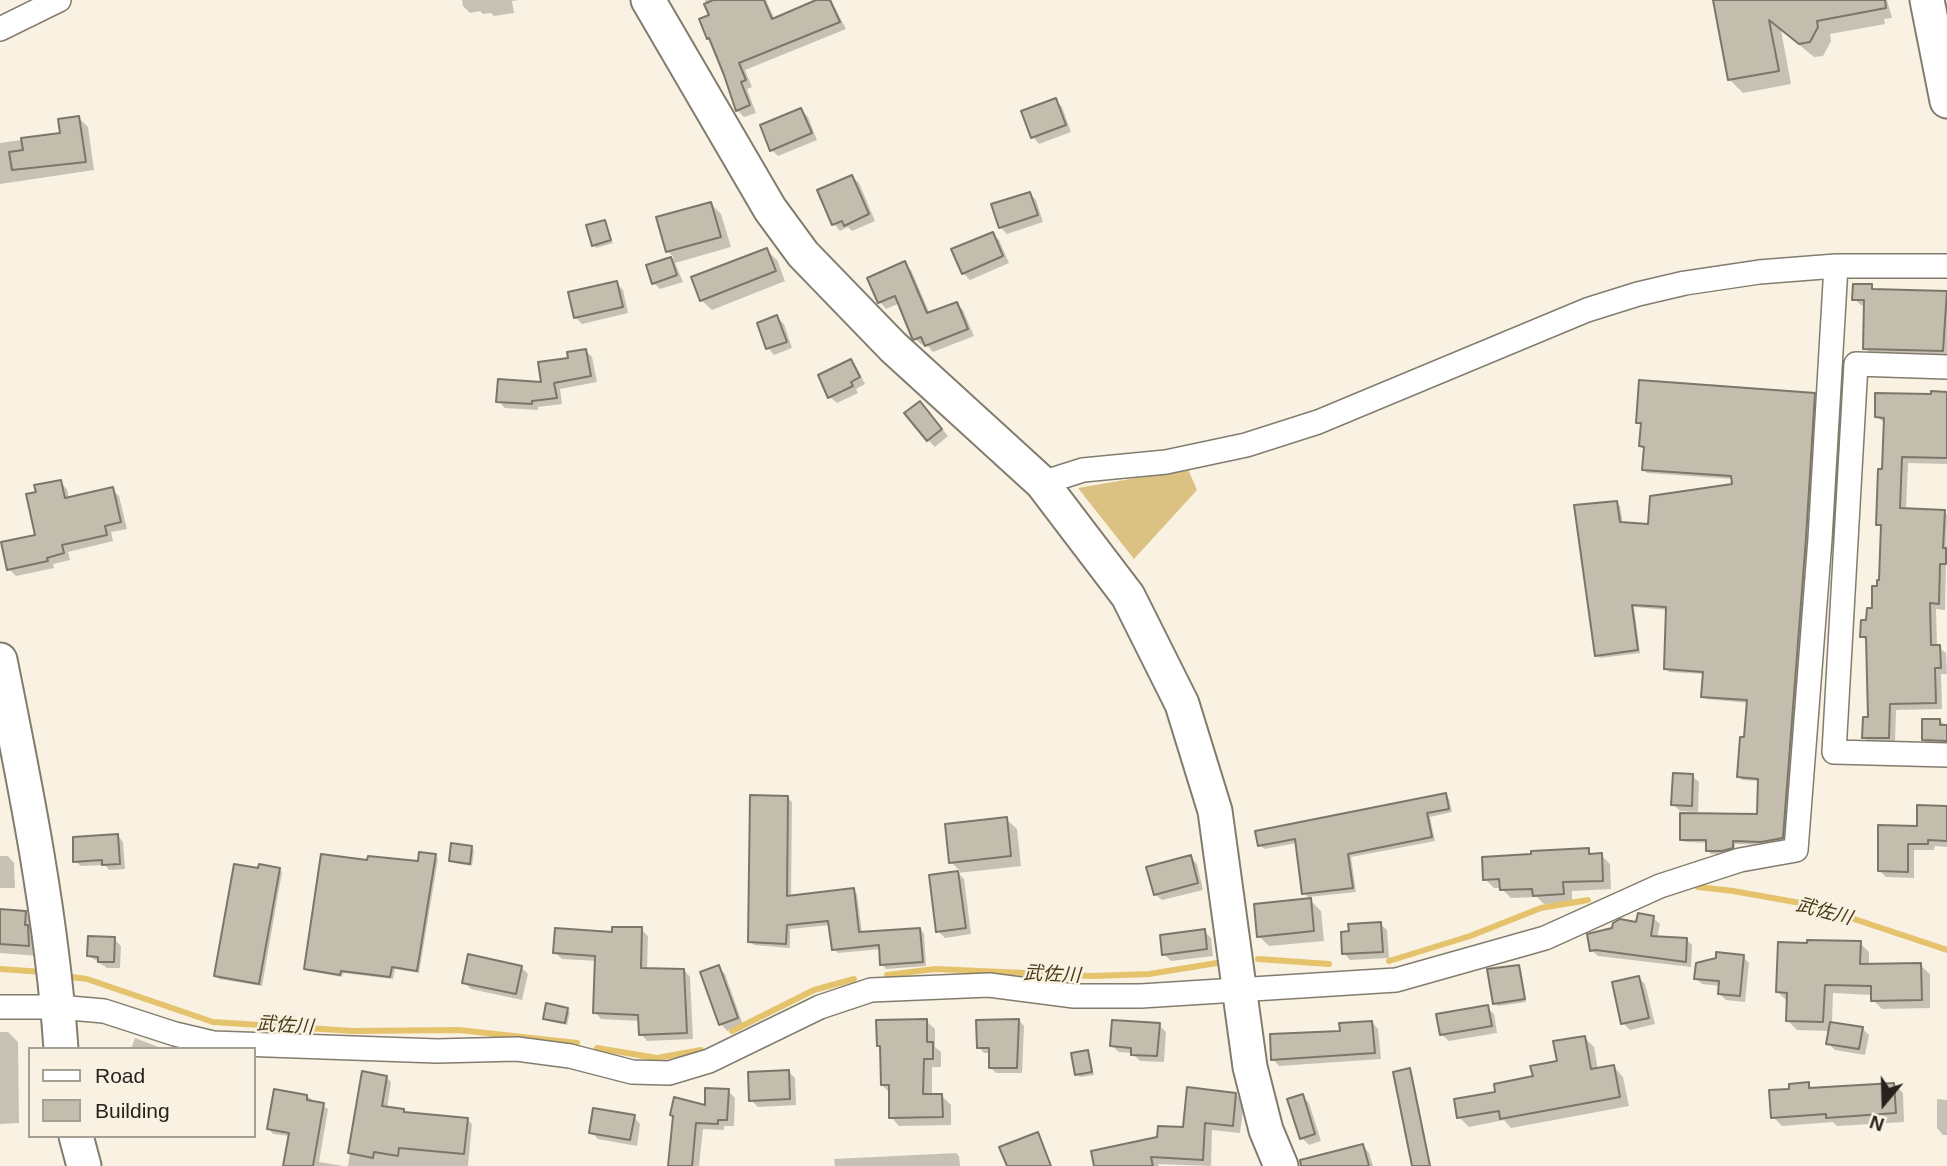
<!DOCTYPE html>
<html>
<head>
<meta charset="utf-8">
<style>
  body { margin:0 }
  #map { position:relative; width:1947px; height:1166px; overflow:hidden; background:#f9f2e3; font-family:Arial,sans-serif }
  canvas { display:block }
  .legend { position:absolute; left:28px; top:1047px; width:228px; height:91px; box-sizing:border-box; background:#f9f2e3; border:2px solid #a59f94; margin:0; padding:9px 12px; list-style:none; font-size:21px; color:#26231e }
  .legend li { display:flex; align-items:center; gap:14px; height:35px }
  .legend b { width:35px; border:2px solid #a59f94 }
  .north { position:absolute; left:1849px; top:1068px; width:70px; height:70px; -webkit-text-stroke:5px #f9f2e3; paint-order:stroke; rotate:199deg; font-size:19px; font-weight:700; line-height:28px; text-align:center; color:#26231e }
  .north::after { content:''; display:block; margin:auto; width:24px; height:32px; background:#26231e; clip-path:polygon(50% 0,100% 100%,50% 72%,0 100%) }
</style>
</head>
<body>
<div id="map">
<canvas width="1947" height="1166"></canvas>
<ul class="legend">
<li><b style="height:9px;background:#fff"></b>Road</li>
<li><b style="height:19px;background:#c3bdae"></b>Building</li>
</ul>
<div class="north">N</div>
</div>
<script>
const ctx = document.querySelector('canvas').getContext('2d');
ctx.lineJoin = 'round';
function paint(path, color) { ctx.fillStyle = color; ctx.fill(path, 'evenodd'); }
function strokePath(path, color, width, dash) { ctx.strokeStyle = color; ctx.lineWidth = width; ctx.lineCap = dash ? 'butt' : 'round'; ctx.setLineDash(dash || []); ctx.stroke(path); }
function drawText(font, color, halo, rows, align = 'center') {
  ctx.font = font + ' Arial,"Noto Sans JP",sans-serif'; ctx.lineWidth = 5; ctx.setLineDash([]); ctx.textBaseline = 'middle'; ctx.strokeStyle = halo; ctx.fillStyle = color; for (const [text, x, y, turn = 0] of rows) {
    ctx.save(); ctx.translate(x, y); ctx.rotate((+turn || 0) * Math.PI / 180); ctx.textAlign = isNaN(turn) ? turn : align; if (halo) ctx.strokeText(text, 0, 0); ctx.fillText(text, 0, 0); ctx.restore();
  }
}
const green = new Path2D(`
  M1188,469L1197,490L1134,559L1078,488Z`);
const shadow = new Path2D(`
  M462,0H519L512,1L514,13L494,16L491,13L483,14L480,11L470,13L463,6Z
  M705,0H766L775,20L820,0H831L846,29L745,70L752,87L747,89L756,113L744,117L737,110L713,43L708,38L711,16Z
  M1715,0H1887L1892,18L1884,19L1885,24L1830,34L1831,41L1823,56L1814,57L1781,30L1791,84L1743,93L1729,79Z
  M1055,100L1062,107L1071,132L1039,144L1033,137Z
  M801,110L808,117L817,140L778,156L772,150Z
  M79,118L88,127L94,170L0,184V143L62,134Z
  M852,177L859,183L875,221L852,231L848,227L840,231L834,224Z
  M1029,193L1036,200L1043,222L1007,234L1000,227Z
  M711,204L721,214L731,247L675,263L683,282L660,289L654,283L648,266L674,258L668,251L659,219Z
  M605,222L613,243L596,248L594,245Z
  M993,234L999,240L1009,263L970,280L963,273Z
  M766,250L777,260L785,281L712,310L701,300Z
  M904,264L911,270L930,314L957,304L963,310L974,336L933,352L926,344L922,345L913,337L900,303L886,309L880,302Z
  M616,283L623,290L628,313L582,324L575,317Z
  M1871,286L1876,291L1947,292V356L1871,354L1865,348V306L1861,305L1854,299Z
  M777,317L784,324L792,348L774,355L768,348Z
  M586,351L592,357L597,382L560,389L562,404L538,407V410L505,408L498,401L543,384L570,360Z
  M851,361L857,368L865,384L856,389L858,393L837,403L830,397Z
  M1947,394V464L1908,463L1906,510L1944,512L1947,515L1945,610L1936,609L1937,646L1946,653L1947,674H1941L1942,709L1896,710L1895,744H1871L1864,737L1870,718L1868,643L1862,636L1874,610L1880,582L1882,528L1878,524L1885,423L1877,417Z
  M1814,395L1817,398L1809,542L1786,841L1766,845L1735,844V851L1726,854H1711L1708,850V843L1685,842L1681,839L1759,816L1760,781L1742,780L1739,776L1746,739L1749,703L1706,699L1703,696L1705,674L1669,672L1666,668L1667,610L1634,607L1640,653L1600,658L1597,655L1617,503L1620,506L1623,524L1650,525L1734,486L1733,479L1647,473L1644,470L1645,450L1641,446V425L1638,422Z
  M926,410L948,436L935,447L928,440Z
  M60,482L67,489L69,499L112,489L119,496L127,529L111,532L113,541L68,552L70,560L53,564L54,568L16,576L9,569L37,536L38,493Z
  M1939,720L1947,726V747L1930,746L1923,740Z
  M1692,776L1699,782L1698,812L1680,811L1673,804Z
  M1445,795L1449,799L1452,812L1430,817L1435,841L1351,857L1356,892L1308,897L1304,893L1297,843L1264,849L1260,845Z
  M787,797L792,802L791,897L853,889L857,894L862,933L920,929L924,934L926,966L886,969L882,964L881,949L838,953L834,949L831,925L790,929V948L754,945L749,941Z
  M1947,808V847L1935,846L1934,850H1914V878L1886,877L1880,871L1919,827Z
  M1006,819L1017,829L1021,866L958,873L964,879L971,934L945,938L938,931L931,876L961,872L951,862Z
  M118,836L123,842L125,869L109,870L105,865L81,866L75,861Z
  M472,848L474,850L472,866L454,863L451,860Z
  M1588,850L1593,855H1601L1610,864L1611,889L1572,891V903L1544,904L1537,897L1511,898L1501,888H1494L1485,879Z
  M0,856H8L14,863L15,888H0Z
  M435,856L438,859L419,973L395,969L393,979L343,973L342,977L308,971L305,969L369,862L419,863Z
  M1190,857L1197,864L1203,890L1162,900L1155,894Z
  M279,869L282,872L262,986L219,979L216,976L260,870Z
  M1310,900L1321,911L1324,941L1269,946L1259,936Z
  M0,911L25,912L35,923L39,956L0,953Z
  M1653,918L1660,924L1657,938L1686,939L1692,945L1691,967L1598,956L1591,950L1637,924Z
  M1380,924L1387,930L1389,958L1350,960L1344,953Z
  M641,929L648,936L647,970H684L690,977L693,1039L647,1041L641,1034L640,1021L601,1019L595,1012L597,961L562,959L555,952Z
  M1204,931L1211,938L1213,956L1171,961L1164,954Z
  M114,939L121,946L120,968H107L89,956Z
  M1860,943L1869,952V966L1920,965L1930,974V1008L1882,1009L1873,1000L1872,995L1833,993L1832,1024L1862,1028L1869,1035L1865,1055L1835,1050L1828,1043L1830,1031L1797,1030L1788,1021L1787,1001L1778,992Z
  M1743,957L1749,963L1745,1002L1726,1000L1720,994L1721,986L1702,984L1696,978Z
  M521,967L528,974L522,1000L471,989L464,982Z
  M718,967L725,974L743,1025L727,1031L721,1024Z
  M1518,967L1521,969L1526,1002L1498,1006L1495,1003Z
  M1639,978L1645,984L1655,1024L1630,1030L1623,1023Z
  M1487,1007L1494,1014L1497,1033L1449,1041L1442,1035Z
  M567,1009L570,1012L567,1025L548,1021L545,1018Z
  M1019,1020L1024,1026L1022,1073H996L990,1067V1053H984L979,1047Z
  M926,1021L935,1029V1047L941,1052V1067H932V1096H942L951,1105V1125L899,1126L891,1117L890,1093L882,1085V1049L879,1045Z
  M1372,1022L1378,1029L1381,1059L1279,1066L1273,1059Z
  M1159,1025L1166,1032L1164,1062L1140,1061L1132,1053L1119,1052L1112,1046Z
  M0,1032H8L18,1042L19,1123L0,1124Z
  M1584,1037L1594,1047L1598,1070L1614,1067L1623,1077L1629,1106L1511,1128L1504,1120L1469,1127L1459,1117L1559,1062Z
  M135,1038L164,1049H131Z
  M1087,1052L1090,1055L1094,1075L1080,1077L1077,1074Z
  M1409,1070L1412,1073L1431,1166H1414Z
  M788,1071L795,1078L796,1105L758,1107L751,1100Z
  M363,1073L386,1077L391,1082L387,1109L403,1111L406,1114L467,1119L472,1124L468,1166H348Z
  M1808,1084L1813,1089L1894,1084L1903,1093L1904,1122L1837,1126L1833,1122L1782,1126L1773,1117L1791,1090Z
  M728,1091L735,1098L734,1126H724V1130L703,1129L699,1166H669L674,1118L671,1115L706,1107Z
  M1236,1094L1244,1103L1240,1133L1212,1130L1211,1166L1158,1164L1159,1166H1096L1184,1129Z
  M306,1096L328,1109L319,1162L343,1166H285L290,1136L273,1134L269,1129Z
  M1302,1096L1309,1103L1321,1141L1309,1145L1302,1138Z
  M1937,1099L1947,1100V1135H1943L1937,1128Z
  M634,1117L640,1124L637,1146L598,1139L591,1132Z
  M1363,1146L1369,1153L1373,1166H1323Z
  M956,1153L959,1156L960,1166H835L834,1159Z`);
const stream = new Path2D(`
  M1698,887L1733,891L1812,905L1947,950
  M1258,959L1329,964
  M1389,961L1470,936L1541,908L1588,900
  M0,969L43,972
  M887,975L935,969L1093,976L1149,974L1217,963
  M64,976L87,979L213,1022L353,1031L459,1030L577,1043
  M732,1031L814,990L854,979
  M597,1048L657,1058L701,1050`);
const building = new Path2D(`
  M713,0H764L772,19L816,0H830L840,22L739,63L746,80L741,82L750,105L736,111L724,75L709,38L707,39L699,19L709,15L704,4Z
  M1713,0H1885L1886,8L1817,21L1818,27L1810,42L1799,44L1769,20L1779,71L1728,80Z
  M1056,98L1066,125L1031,138L1021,111Z
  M801,108L812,133L770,151L760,125Z
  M79,116L86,162L12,170L9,152L23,150L21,138L60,133L58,119Z
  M852,175L869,214L844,226L842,221L832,225L817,190Z
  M1030,192L1038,215L999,228L991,204Z
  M711,202L721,237L666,252L656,217Z
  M605,220L611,240L592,246L586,225Z
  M993,232L1003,256L962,274L951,249Z
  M767,248L776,271L700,301L691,277Z
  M671,257L677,275L652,284L646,265Z
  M905,261L927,313L957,302L968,329L925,346L921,337L913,340L912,338L895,296L878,303L867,278Z
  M617,281L623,307L574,318L568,292Z
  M1853,284H1872V289L1947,291L1943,351L1863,349L1864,300H1852Z
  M777,315L787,342L766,349L757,323Z
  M586,349L591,376L554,383L557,398L532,401V404L496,402L498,379L541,382L538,362L568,358L567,352Z
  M851,359L860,377L851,382L853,386L828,398L818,375Z
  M1639,380L1815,393L1806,538L1783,838L1761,842L1733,841V848L1722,851H1706V840H1680V813L1757,814L1758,779L1737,777L1740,737H1744L1747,700L1701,697L1703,672L1664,669L1666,607L1632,605L1638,650L1595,656L1574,505L1617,501L1620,522L1648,524L1650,496L1732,484L1731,476L1642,470L1644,447L1639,446L1641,423H1636Z
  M1931,391L1947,392V458L1902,457L1900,508L1945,510L1943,548H1946V564H1940L1939,604L1930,603L1931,645H1940L1941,668H1935L1936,703L1890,704L1889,738H1862L1863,717H1868L1866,637H1860L1861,620H1866L1867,608H1872V586H1877V580H1879L1881,525H1876L1878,469H1882L1884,418L1875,417V393L1931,394Z
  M920,401L942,429L927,441L904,413Z
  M61,480L65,498L113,487L121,522L105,526L107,535L62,545L64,553L47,558L48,561L7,570L1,542L35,535L26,494L36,492L34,485Z
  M1922,719H1940V725H1947V741L1922,740Z
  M1673,773L1693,774L1692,806L1671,805Z
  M1446,793L1449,809L1427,813L1432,837L1348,854L1353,888L1302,894L1295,839L1258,846L1255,831Z
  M750,795L788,796L787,896L854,888L859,932L920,928L923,962L880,965L879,945L832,950L828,921L787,925L786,944L748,942Z
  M1917,805L1947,806V841L1928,840V844H1908V872L1878,871V825L1917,826Z
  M1007,817L1011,856L949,863L945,824Z
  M118,834L120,864L102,865V860L73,862V837Z
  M451,843L472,846L470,864L449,861Z
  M1589,848V854L1602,853L1603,881L1563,882L1564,894L1533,896L1532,889L1500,890L1499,879L1483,880L1482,857L1531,854V851Z
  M419,852L436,854L417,971L392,967L390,977L341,971L340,975L304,969L321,854L367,860L368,856L418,861Z
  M1191,855L1198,883L1154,895L1146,867Z
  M234,864L258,868L259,864L280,868L259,984L214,976Z
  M958,871L966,928L936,932L929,875Z
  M1311,898L1314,931L1257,937L1254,904Z
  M0,909L26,911L25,925H28L29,946L0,944Z
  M1638,913L1654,916L1651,936L1687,938L1686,962L1596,950L1590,951L1587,934L1612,928L1613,923L1620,919L1636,922Z
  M1381,922L1383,952L1342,954L1341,932L1349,931L1348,924Z
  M612,927H642L641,968L684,969L687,1033L639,1035L638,1015L593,1013L595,956L553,953L555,928L612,932Z
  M1205,929L1207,949L1162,955L1160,935Z
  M88,936L115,937L114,962H98V957L87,956Z
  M1807,940L1861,941L1860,964L1921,963L1922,1000L1871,1001V986L1825,985L1823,1022L1786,1021L1787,993L1776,992L1778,942L1807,943Z
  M1716,952L1744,955L1740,996L1718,994L1719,981L1694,979L1696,963L1716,958Z
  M468,954L522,966L516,994L462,983Z
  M719,965L738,1018L719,1025L700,972Z
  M1519,965L1525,999L1493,1004L1487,969Z
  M1639,976L1649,1018L1621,1024L1612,982Z
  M546,1003L568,1008L565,1023L543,1019Z
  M1488,1005L1492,1026L1440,1035L1436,1014Z
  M927,1019V1042H933V1059H924L923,1094H942L943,1117L889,1118V1085H881L880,1046H877L876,1020Z
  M1019,1019L1017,1068H989V1048H977L976,1020Z
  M1112,1020L1160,1023L1157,1056L1131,1055V1048L1110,1046Z
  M1372,1021L1375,1053L1271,1060L1270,1034L1340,1031L1339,1023Z
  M1830,1022L1863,1027L1859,1049L1826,1044Z
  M1585,1036L1591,1069L1614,1065L1620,1097L1500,1119L1499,1111L1457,1118L1454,1099L1495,1092L1494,1084L1533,1076L1530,1066L1557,1061L1553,1041Z
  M1088,1050L1092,1072L1075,1075L1071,1053Z
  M1410,1068L1430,1166H1412L1393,1072Z
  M789,1070L790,1099L749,1101L748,1072Z
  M362,1071L387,1076L382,1106L404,1109V1112L468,1118L464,1154L399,1148L398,1156L374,1152L373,1158L348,1153Z
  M1809,1082V1088L1894,1083L1896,1113L1826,1118V1114L1771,1118L1769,1090L1789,1089V1084Z
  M1187,1087L1236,1093L1233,1126L1205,1123L1203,1160L1151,1157L1153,1166H1094L1091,1151L1157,1137L1158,1126L1183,1127Z
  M705,1088L729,1089L727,1120H718V1124L696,1123L692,1166H668L673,1116L670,1115L674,1097L705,1105Z
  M274,1089L307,1095V1100L324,1103L313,1166H283L289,1133L267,1129Z
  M1303,1094L1315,1134L1300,1139L1287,1099Z
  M593,1108L635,1115L630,1140L589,1133Z
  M1038,1132L1051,1166H1007L999,1147Z
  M1363,1144L1369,1166H1301L1300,1160Z`);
const street = new Path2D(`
  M0,29L59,0
  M1947,367L1856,364L1834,752L1947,755
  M1042,483L1083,470L1166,462L1246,445L1318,422L1587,310L1638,294L1685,283L1759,272L1836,266H1947
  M0,1007H58L104,1011L175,1034L213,1043L437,1051L517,1049L570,1056L632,1072L669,1073L709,1061L820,1007L871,990L989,985L1074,996H1141L1396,980L1545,938L1660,886L1740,860L1796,850L1820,539L1836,266`);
const secondary = new Path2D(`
  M648,0L770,209L803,254L893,347L1042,483L1128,596L1182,704L1215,811L1250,1067L1266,1130L1281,1166
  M1927,0L1947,101
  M0,660C26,789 52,918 61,1049
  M76,1136L84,1166`);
const waterNames = [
  ["武佐川",1824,912,15],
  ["武佐川",1052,975,3],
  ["武佐川",285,1026,4]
];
paint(green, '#dbc182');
paint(shadow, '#0003');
strokePath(stream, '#e5c26c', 6);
paint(building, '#c3bdae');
strokePath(building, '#7c7669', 2);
strokePath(street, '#827c6e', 26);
strokePath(secondary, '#827c6e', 37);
strokePath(street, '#fff', 23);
strokePath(secondary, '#fff', 33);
drawText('italic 19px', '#493b16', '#f9f2e3', waterNames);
</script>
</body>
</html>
